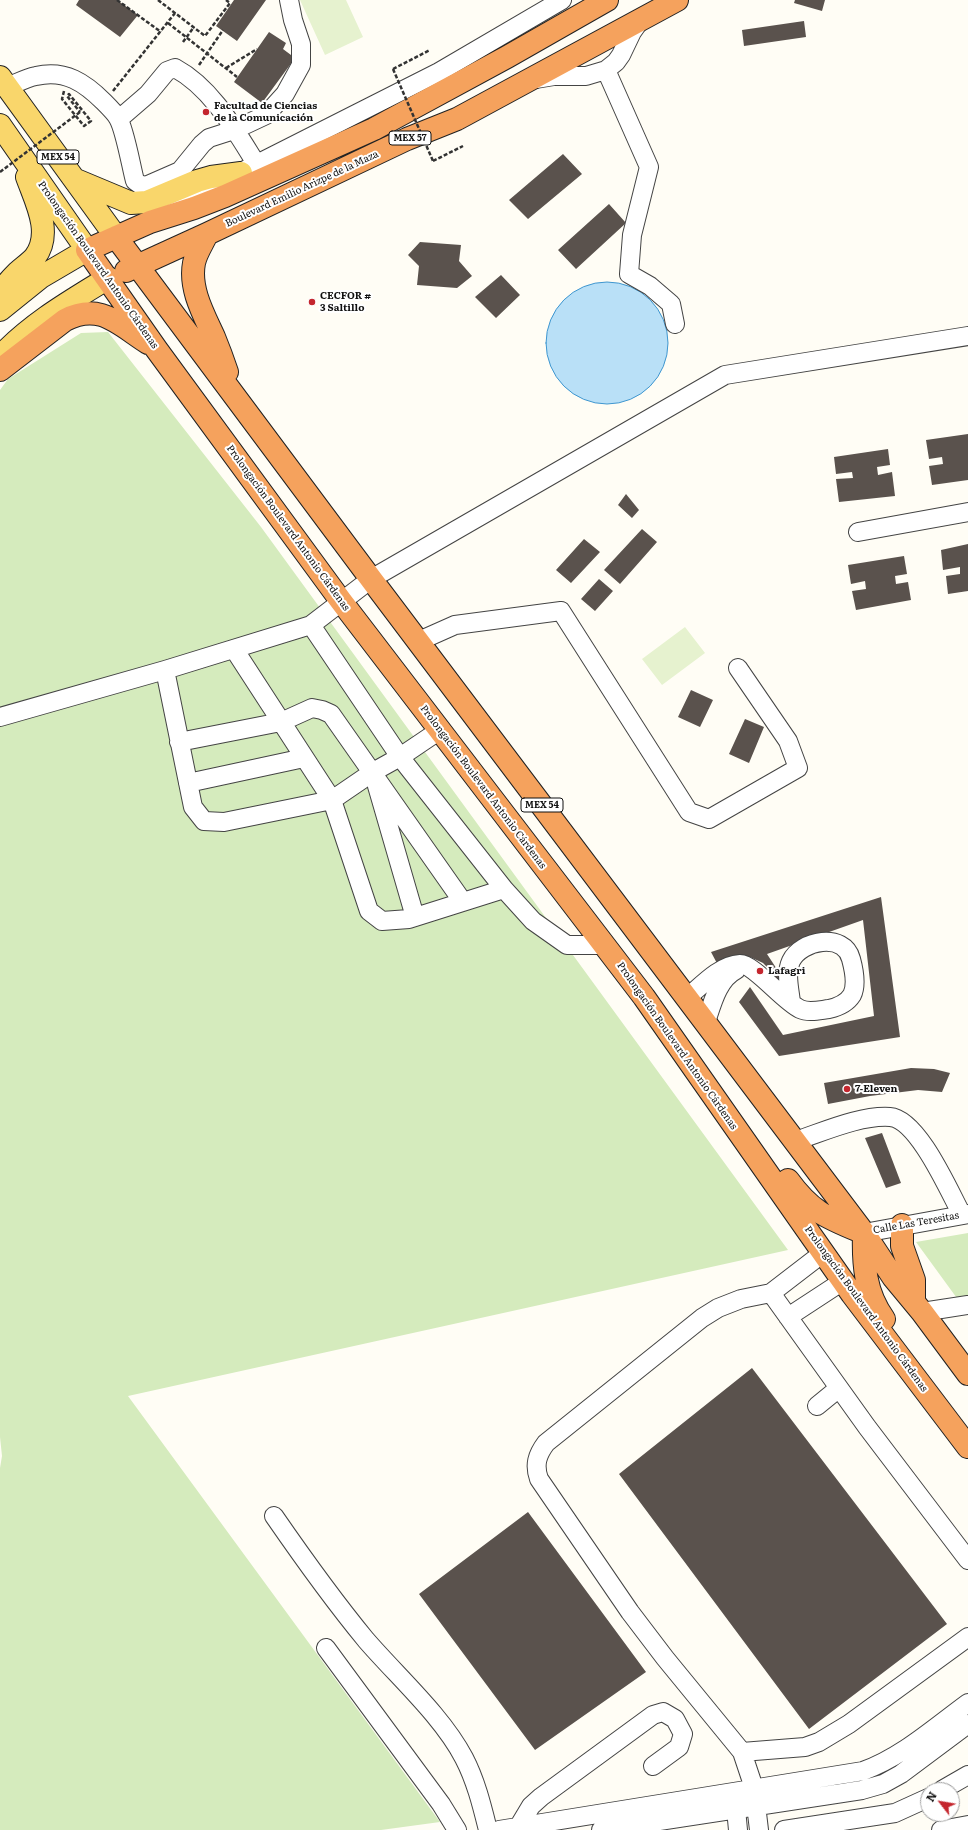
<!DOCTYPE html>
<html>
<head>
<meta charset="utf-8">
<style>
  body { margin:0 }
  #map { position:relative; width:968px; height:1830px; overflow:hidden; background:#fffdf5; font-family:Literata,serif }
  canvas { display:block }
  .north { position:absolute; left:920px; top:1782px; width:40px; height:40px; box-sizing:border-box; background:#fff; border:1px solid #a0a0a0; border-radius:50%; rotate:301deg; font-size:11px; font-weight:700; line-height:16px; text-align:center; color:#111 }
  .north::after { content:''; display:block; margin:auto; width:14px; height:18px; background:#c4262e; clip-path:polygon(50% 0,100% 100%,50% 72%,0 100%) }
</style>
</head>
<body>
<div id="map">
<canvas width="968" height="1830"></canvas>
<div class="north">N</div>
</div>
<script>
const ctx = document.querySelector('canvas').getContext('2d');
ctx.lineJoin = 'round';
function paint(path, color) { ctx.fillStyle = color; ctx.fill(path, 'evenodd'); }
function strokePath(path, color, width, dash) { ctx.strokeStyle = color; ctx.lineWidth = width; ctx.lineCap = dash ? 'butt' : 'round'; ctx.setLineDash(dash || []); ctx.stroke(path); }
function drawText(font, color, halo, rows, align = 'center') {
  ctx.font = font + ' Literata,serif'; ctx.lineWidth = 4; ctx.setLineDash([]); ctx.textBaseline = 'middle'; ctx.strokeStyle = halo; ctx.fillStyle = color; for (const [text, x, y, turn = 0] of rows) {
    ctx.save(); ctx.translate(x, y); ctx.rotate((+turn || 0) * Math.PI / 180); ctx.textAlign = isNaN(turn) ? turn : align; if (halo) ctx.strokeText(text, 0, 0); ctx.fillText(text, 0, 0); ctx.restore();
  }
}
const green = new Path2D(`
  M108,332L261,527L788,1250L128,1396L440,1822L381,1830H0V1468L2,1456L0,1437V390L8,379L81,333Z
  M968,1233V1300L959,1301L916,1242Z`);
const pitch = new Path2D(`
  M300,0H346L363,37L325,55Z
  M685,627L705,653L662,685L642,659Z`);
const water = new Path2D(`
  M546 343a61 61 0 1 1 122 0a61 61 0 1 1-122 0Z`);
const building = new Path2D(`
  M79,0H117L138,15L120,37L76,5Z
  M234,0H266L237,41L216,26Z
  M795,0H825L822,11L794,3Z
  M804,21L806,37L744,46L742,30Z
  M269,32L286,43L283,49L295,58L262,103L234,82Z
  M563,154L582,174L528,219L509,200Z
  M609,204L626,223L576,269L558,250Z
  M420,242L461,245L459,261L472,276L457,288L417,285L419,266L408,255Z
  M501,275L520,295L496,318L475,297Z
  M968,434V480L932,485L929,466L943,464L942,457L929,459L926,440Z
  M888,449L890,465L877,467L878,475L892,472L895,496L839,502L836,479L853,478L852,472L836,474L834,457Z
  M626,494L639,510L632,518L618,505Z
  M642,529L657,542L620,584L604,570Z
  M584,539L600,552L571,583L556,570Z
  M968,544V591L948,594L946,576L960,574V567L943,570L941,550Z
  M904,556L907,574L895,576L896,584L908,582L911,600L856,610L852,591L866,589L865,581L851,584L848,565Z
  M599,579L613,591L595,611L581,599Z
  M691,690L713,700L700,727L678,717Z
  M745,719L764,727L749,763L729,754Z
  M881,897L900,1037L779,1056L739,1002L750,987L783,1035L874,1016L863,920L767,954L784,980L779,982L772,972L763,963L750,957H736L720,969L711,952Z
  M911,1068L934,1069L950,1073L942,1092L918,1090L870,1096L828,1104L824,1083Z
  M882,1133L901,1183L886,1188L865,1138Z
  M752,1368L947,1624L809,1729L619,1474Z
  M528,1512L646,1672L535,1750L419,1594Z`);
const path = new Path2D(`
  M117,0L161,32
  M158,0L205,36L230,3L226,0
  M168,23L237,77
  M183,42L194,27
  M199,65L223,30
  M226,68L257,49
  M393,69L430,50
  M64,91L62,99L84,126L91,121L69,94L67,96L80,112
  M113,91L175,13
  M433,161L463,146`);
const minor = new Path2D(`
  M606,70L649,167L632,235L629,274L650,286L671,304L675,324
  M536,79L554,76H586L606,70L616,62L621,55L632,32L642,18
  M7,87C17,83 26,78 36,76C65,69 85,83 104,102C109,107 115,113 118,118C125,130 131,166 135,181L142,186L148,185L180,171L202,144L209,138L234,130L266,115L285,94L301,65V44L293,20L289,0
  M119,119L148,94L167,71L175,68C212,88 235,130 257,165
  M164,211L439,72L562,0
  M858,532L968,512
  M419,641L455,625L561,611L689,812L709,819L798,768L788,741L738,668
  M234,649L332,800L369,911L382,921L409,919L504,889
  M165,670L193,807L204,821L224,822L332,800L373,772L400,757L311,625
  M0,717L165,670L311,625L371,579L725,375L968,336
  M440,730L400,757L504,889L533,921L567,945H604
  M179,742L281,722L312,708L322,710L331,714L463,902
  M188,783L304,758
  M377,786L415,917
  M687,998C702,985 720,965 740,964C754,964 783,1001 800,1009C809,1013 820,1010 829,1009C838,1007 847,1003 852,995C857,985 854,970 851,959C844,932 801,940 791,961C785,974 790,990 791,1003
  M706,1022C712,1004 718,979 736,970
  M795,1141C823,1132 860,1115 890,1117C918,1119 949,1191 962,1215
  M864,1233L968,1214
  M771,1293L867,1427L968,1560
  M922,1312L968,1305
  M788,1317L843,1281
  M817,1406L839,1388
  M274,1516C303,1558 333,1600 366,1640C398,1677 442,1716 464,1758C476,1781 482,1806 488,1830
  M326,1648L441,1804L457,1830
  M742,1752L805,1747L819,1742L849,1724L968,1637
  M942,1790L968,1775
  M735,1798L738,1830
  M519,1826L531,1806L541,1797L653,1715L663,1712L675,1719L683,1734L679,1747L653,1766
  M499,1830L863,1771C902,1757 935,1727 968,1703
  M601,1830L862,1790L883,1784L901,1774L968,1724
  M759,1830L754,1788L742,1752L665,1658L630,1612L539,1479C534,1465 537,1455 546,1443L702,1318L718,1308L741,1299L771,1293L823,1253
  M784,1830L895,1813L928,1798
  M941,1830L968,1825`);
const major = new Path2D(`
  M0,77L116,237
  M0,125L87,250L41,277L0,310
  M76,180L131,203L147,202L197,181L211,177L241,173
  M0,293C5,286 10,280 16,274C22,268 30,263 35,257C53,233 36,202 27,177
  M0,357C32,323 69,302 108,278`);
const highway = new Path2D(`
  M607,0L507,57L374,129L225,196L194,208L150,222L87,250L157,350L341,601L644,997L852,1294L968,1447
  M207,234C203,243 196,253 194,263C189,289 204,315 214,337C219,349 223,360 227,372
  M116,237L371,579L864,1233L893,1277L922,1312L968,1374
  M126,271L207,234L407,139L457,119L677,0
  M0,370L65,320C100,302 118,324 148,343
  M788,1180C812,1213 828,1218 864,1233C863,1264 865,1293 884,1319
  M902,1225V1246L914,1280V1302`);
const pathBridge = new Path2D(`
  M393,69L433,161
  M0,172L80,112`);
const markers = [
  [206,112,4,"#c4262e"],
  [312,302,4,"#c4262e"],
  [760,971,4,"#c4262e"],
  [847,1089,4,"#c4262e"]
];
const shields = [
  [410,138,42],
  [58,157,42],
  [542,805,42]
];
const shieldNames = [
  ["MEX 57",410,138],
  ["MEX 54",58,157],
  ["MEX 54",542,805]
];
const poiNames = [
  ["Facultad de Ciencias",214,106],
  ["de la Comunicación",214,118],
  ["CECFOR #",320,296],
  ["3 Saltillo",320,308],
  ["Lafagri",768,971],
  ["7-Eleven",855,1089]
];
const streetNames = [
  ["Boulevard Emilio Arizpe de la Maza",302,189,-25],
  ["Prolongación Boulevard Antonio Cárdenas",98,265,55],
  ["Prolongación Boulevard Antonio Cárdenas",288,528,54],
  ["Prolongación Boulevard Antonio Cárdenas",483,787,53],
  ["Prolongación Boulevard Antonio Cárdenas",677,1046,55],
  ["Calle Las Teresitas",916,1223,-10],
  ["Prolongación Boulevard Antonio Cárdenas",866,1309,54]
];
paint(green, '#d5ebbd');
paint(pitch, '#e6f2cf');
paint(water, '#b9e0f7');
strokePath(water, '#3f96cf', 1);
paint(building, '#5a524d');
strokePath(minor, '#444', 20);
strokePath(major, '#222', 24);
strokePath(highway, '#222', 24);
strokePath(path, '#333', 2.5, [4, 2]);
strokePath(minor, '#fff', 18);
strokePath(major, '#f9d66b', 22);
strokePath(highway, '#f5a25d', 22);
strokePath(pathBridge, '#333', 2.5, [4, 2]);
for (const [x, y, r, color] of markers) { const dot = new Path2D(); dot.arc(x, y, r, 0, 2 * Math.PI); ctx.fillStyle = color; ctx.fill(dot); strokePath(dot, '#fff', 1.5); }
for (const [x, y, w] of shields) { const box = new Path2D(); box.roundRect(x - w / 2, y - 7, w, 14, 3); ctx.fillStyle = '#fff'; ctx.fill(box); strokePath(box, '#111', 1); }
drawText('bold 9px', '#111', null, shieldNames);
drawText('bold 10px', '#111', '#fff', poiNames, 'left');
drawText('10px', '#111', '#fff', streetNames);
</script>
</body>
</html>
